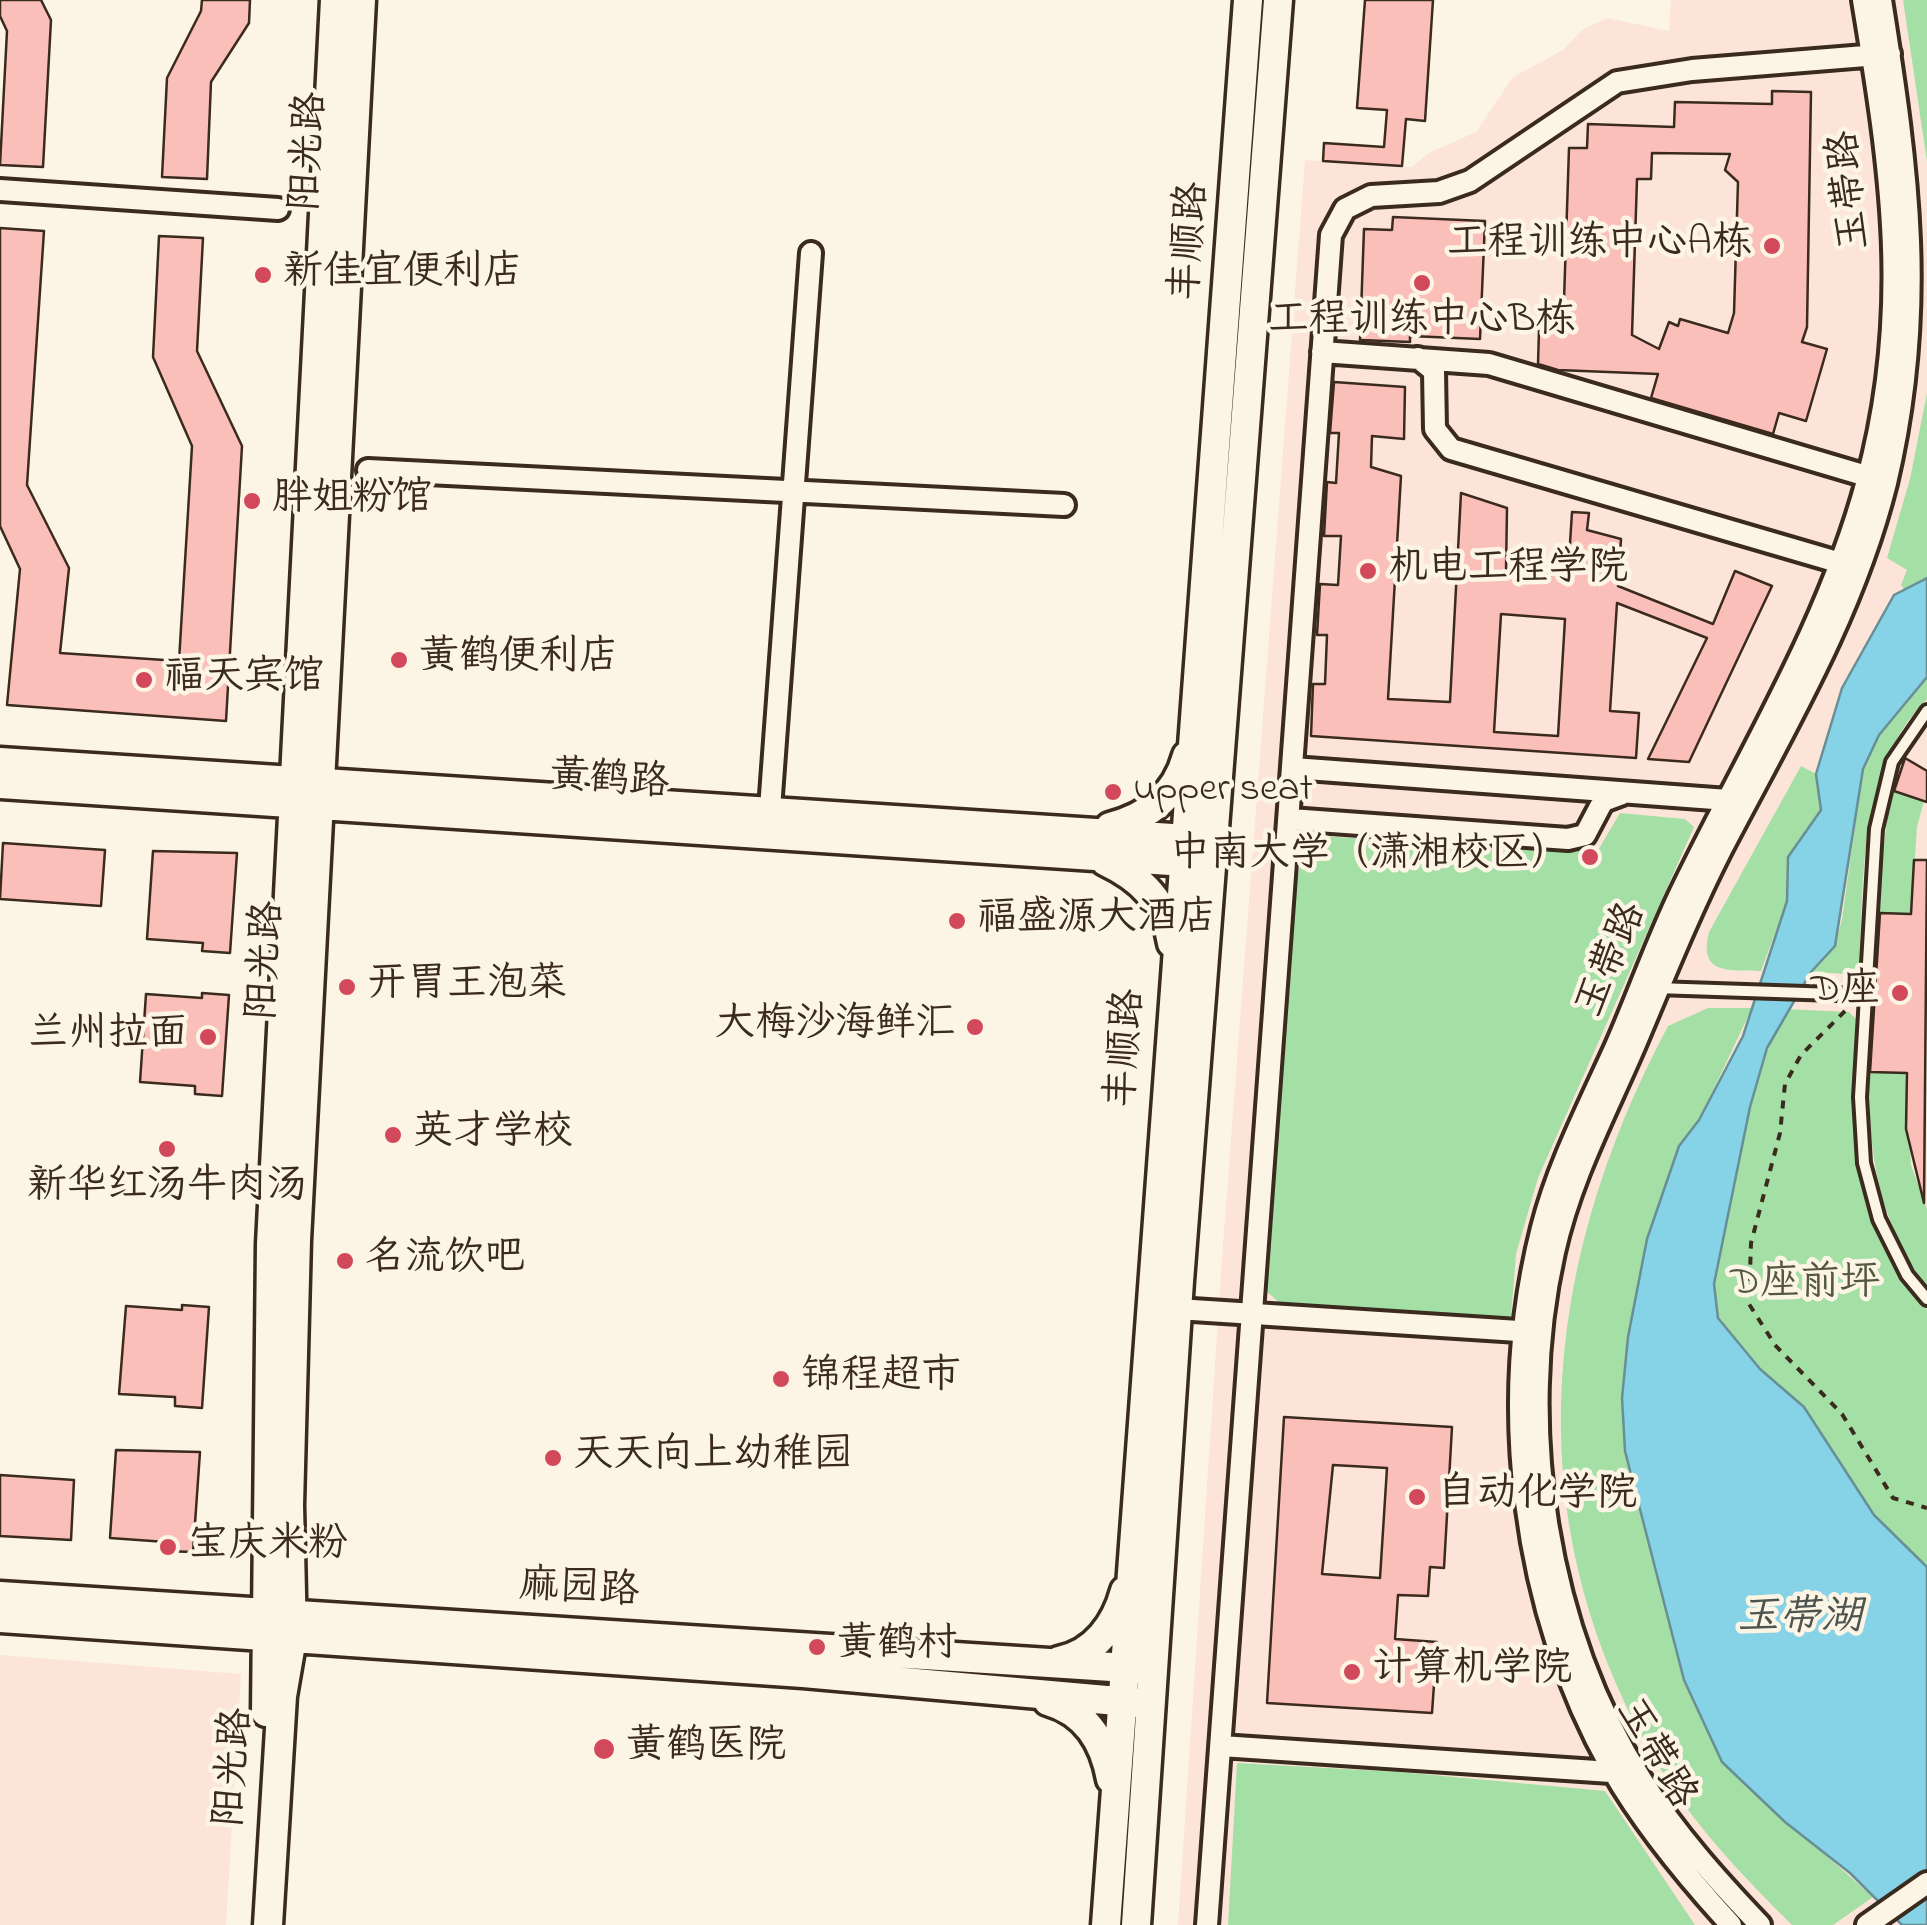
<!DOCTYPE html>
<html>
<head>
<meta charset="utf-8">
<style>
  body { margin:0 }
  canvas { display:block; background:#fcf5e5 }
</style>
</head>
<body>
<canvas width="1927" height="1925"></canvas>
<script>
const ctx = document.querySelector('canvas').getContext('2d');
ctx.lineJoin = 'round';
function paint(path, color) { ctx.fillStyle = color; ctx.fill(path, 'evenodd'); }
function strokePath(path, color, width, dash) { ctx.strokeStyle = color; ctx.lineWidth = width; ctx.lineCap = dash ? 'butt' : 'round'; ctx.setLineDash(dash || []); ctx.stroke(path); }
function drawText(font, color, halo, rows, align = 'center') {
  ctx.font = font + ' "Indie Flower","LXGW WenKai TC",sans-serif'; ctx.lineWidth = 9; ctx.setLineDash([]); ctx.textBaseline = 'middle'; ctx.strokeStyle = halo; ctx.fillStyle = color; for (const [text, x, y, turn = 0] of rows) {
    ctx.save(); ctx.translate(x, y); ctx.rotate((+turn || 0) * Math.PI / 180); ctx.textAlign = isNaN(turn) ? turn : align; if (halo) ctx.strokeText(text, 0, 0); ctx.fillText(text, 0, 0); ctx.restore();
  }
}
const built = new Path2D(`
  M1671,0H1927V1925H1178L1222,1258L1305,160L1412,167L1429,153L1476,132L1513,77L1563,50L1582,30L1607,18L1669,31Z
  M0,1655L241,1674L226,1925H0Z`);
const green = new Path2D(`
  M1903,0H1927V162Z
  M1927,393V578L1905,591L1901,585L1907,570L1887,558L1910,479Z
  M1927,677V699C1857,770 1865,874 1859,967L1847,974L1811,972L1835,946L1842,919L1863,769L1879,735Z
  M1801,766L1816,774L1821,810L1788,857L1787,901L1761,971C1729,970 1698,975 1709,932Z
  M1890,790L1924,801L1917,827L1911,914L1877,913Z
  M1620,813L1685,819L1694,827L1538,1178L1516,1254L1511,1316L1486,1322L1286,1309L1262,1287L1297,877L1305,847L1318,836L1597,852Z
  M1708,1008H1752L1699,1120L1679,1146L1638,1291L1628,1337L1635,1498L1650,1539L1683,1680L1722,1763L1873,1897L1833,1925H1792C1746,1879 1700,1832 1665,1776C1514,1534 1538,1270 1668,1026Z
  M1787,1009L1849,1012L1856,1019L1853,1110L1865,1199L1889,1257L1927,1310V1567L1874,1515L1804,1407L1760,1369L1718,1318L1714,1283L1750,1107L1767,1048Z
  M1869,1072L1907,1073L1911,1165L1927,1209V1288C1878,1221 1868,1152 1869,1072Z
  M1237,1763L1400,1772L1605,1791L1695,1925H1228Z`);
const water = new Path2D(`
  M1927,578V677L1879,735L1863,769L1835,946L1811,972L1767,1048L1750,1107L1714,1284L1718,1318L1760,1369L1804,1407L1874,1515L1927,1567V1925H1902L1850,1873L1785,1822L1722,1762L1684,1680L1625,1451L1622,1398L1628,1337L1647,1239L1679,1146L1699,1120L1743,1036L1787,901L1788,857L1821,810L1816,774L1842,688L1894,595Z`);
const building = new Path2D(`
  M0,0H41L51,20L43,167L0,165L7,31L0,16Z
  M202,0H250L249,23L211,82L207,179L162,177L167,78L201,11Z
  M1365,0H1433L1425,121L1406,119L1402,166L1323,161L1324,143L1384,147L1387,110L1357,108Z
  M1772,91L1811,92L1807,327L1802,342L1827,349L1806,421L1779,413L1773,434L1651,398L1658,374L1558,370L1538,364L1539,330L1563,331L1569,148H1587L1588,124L1674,127L1675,102L1772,104ZM1652,153L1730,154L1725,170L1738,182L1734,313L1728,333L1680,319L1678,326L1669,322L1659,349L1632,335L1637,179H1651Z
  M1393,217L1485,221L1480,339L1410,336V342L1360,340L1364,229L1392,230Z
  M0,228L44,231L27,485L69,568L60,653L179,661L192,446L153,357L159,236L203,238L197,351L242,446L226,721L7,705L20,569L0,526Z
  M1334,382L1405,387L1404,439L1372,436L1371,467L1401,476L1388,699L1450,702L1461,493L1507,508L1506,571L1568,575L1572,512L1589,513L1587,530L1621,539L1618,586L1713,624L1735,571L1772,586L1689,762L1648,759L1707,638L1617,603L1610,711L1639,713L1636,758L1311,736L1313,684H1325L1327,635H1317L1320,584L1338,585L1341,536H1324L1327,482L1336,483L1339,433H1330ZM1501,614L1565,619L1558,736L1494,732Z
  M1905,758L1927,771V802L1894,791Z
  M3,843L105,850L101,906L0,899Z
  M153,851L237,853L230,953L202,951L203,943L147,939Z
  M1914,860H1927L1924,1203L1906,1129L1907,1073L1870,1072L1880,913L1911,914Z
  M202,993L229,995L222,1096L195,1094V1086L140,1082L146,994L202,998Z
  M182,1305L209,1307L202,1408L175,1406V1397L119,1394L126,1306L182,1310Z
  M1284,1417L1452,1427L1444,1568L1430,1567L1428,1596L1398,1595L1395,1639L1437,1642L1432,1713L1267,1703ZM1333,1465L1387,1468L1380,1578L1322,1574Z
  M116,1450L200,1452L193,1552L165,1551L166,1542L110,1538Z
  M0,1475L74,1480L71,1540L0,1536Z`);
const path = new Path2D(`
  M1845,1011L1801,1055L1785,1084L1780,1133L1751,1243L1749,1304L1775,1345L1842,1414L1893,1498L1927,1508`);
const lane = new Path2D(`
  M1927,711L1892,762L1876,829L1860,1097L1864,1163L1879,1219L1907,1275L1927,1299
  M1656,988L1865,995`);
const street = new Path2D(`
  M0,190L278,209
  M1322,352L1489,364L1880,480
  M1418,358L1434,371L1435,429L1451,449L1851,566
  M368,470L1064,505
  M1293,768L1728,800
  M1290,819L1568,839L1585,835L1603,801L1622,794
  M769,822L811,253
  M1177,1309L1534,1332
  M1221,1746L1626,1773
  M1207,1925L1331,235L1345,209L1371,196L1439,192L1470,181L1617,82L1692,70L1890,54
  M1731,1925C1688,1878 1644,1825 1612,1769C1522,1609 1497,1405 1542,1228C1558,1165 1589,1106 1616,1046C1638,996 1656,944 1680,894C1746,757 1827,629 1867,481C1913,311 1891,170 1863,0
  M1760,1925C1717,1880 1676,1834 1642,1781C1546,1630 1515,1425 1554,1252C1570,1180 1604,1116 1633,1049C1661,983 1688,915 1721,850C1783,731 1853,615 1886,483C1927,310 1908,171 1881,0
  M1867,1925L1927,1883`);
const secondary = new Path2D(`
  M0,762L1203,840
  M0,784L1201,863
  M1110,827C1148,817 1176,796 1187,756
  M1105,861C1141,878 1166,902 1172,943
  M0,1596L1143,1669
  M0,1618L803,1673L1140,1703
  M1059,1661C1095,1654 1116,1624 1125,1591
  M1048,1701C1086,1712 1104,1741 1111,1779
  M266,1712L271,1244L335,0
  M268,1925L282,1696L292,1638L289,1505L296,1240L361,0
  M1106,1925L1248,0
  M1136,1925L1179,1281L1278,0`);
const markers = [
  [1772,246,10,"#d1495b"],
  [263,275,10,"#d1495b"],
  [1422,283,10,"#d1495b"],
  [252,501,10,"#d1495b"],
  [1368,571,10,"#d1495b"],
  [399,660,10,"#d1495b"],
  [144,680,10,"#d1495b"],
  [1113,792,10,"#d1495b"],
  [1590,857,10,"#d1495b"],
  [957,921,10,"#d1495b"],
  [347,987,10,"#d1495b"],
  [1900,993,10,"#d1495b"],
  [975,1027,10,"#d1495b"],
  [208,1037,10,"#d1495b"],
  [393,1135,10,"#d1495b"],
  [167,1149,10,"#d1495b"],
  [345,1261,10,"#d1495b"],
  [781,1379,10,"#d1495b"],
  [553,1458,10,"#d1495b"],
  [1417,1497,10,"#d1495b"],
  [168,1547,10,"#d1495b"],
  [817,1647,10,"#d1495b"],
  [1352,1672,10,"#d1495b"],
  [604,1749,12,"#d1495b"]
];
const streetNames = [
  ["阳光路",312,152,-87],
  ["玉带路",1853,190,-96],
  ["丰顺路",1193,242,-86],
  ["黄鹤路",609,783,4],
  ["阳光路",269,961,-87],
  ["玉带路",1614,961,-67],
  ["丰顺路",1129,1049,-86],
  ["麻园路",579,1592,3],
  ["玉带路",1653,1755,60],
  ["阳光路",237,1768,-86]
];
const poiNames = [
  ["工程训练中心A栋",1752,246,"right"],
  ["新佳宜便利店",283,275],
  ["工程训练中心B栋",1422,323,"center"],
  ["胖姐粉馆",272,501],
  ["机电工程学院",1388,571],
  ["黄鹤便利店",419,660],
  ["福天宾馆",164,680],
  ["upper seat",1133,792],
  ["中南大学（潇湘校区）",1570,857,"right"],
  ["福盛源大酒店",977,921],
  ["开胃王泡菜",367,987],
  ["D座",1880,993,"right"],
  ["大梅沙海鲜汇",955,1027,"right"],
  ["兰州拉面",188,1037,"right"],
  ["英才学校",413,1135],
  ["新华红汤牛肉汤",167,1189,"center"],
  ["名流饮吧",365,1261],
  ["锦程超市",801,1379],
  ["天天向上幼稚园",573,1458],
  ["自动化学院",1437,1497],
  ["宝庆米粉",188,1547],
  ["黄鹤村",837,1647],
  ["计算机学院",1372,1672],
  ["黄鹤医院",626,1749]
];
const parkNames = [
  ["D座前坪",1805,1286]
];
const waterNames = [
  ["玉带湖",1800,1621]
];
paint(built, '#fce5d8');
paint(green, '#a4e0a6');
paint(water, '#86d2e6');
strokePath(water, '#688f96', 2.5);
paint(building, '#fbbfb9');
strokePath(building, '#3b2a1e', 2.5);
strokePath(lane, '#3b2a1e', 18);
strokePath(street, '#3b2a1e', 28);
strokePath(secondary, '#3b2a1e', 35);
strokePath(path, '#3b2a1e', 4, [8, 8]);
strokePath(lane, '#fcf5e5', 10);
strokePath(street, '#fcf5e5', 20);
strokePath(secondary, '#fcf5e5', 28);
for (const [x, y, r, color] of markers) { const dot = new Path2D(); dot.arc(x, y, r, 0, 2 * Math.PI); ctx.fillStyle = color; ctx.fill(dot); strokePath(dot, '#fcf5e5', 4); }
drawText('40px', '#3b2a1e', '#fcf5e5', streetNames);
drawText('40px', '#3b2a1e', '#fcf5e5', poiNames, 'left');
drawText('40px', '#555840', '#fcf5e5', parkNames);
drawText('italic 42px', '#4e5450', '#fcf5e5', waterNames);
</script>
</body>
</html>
